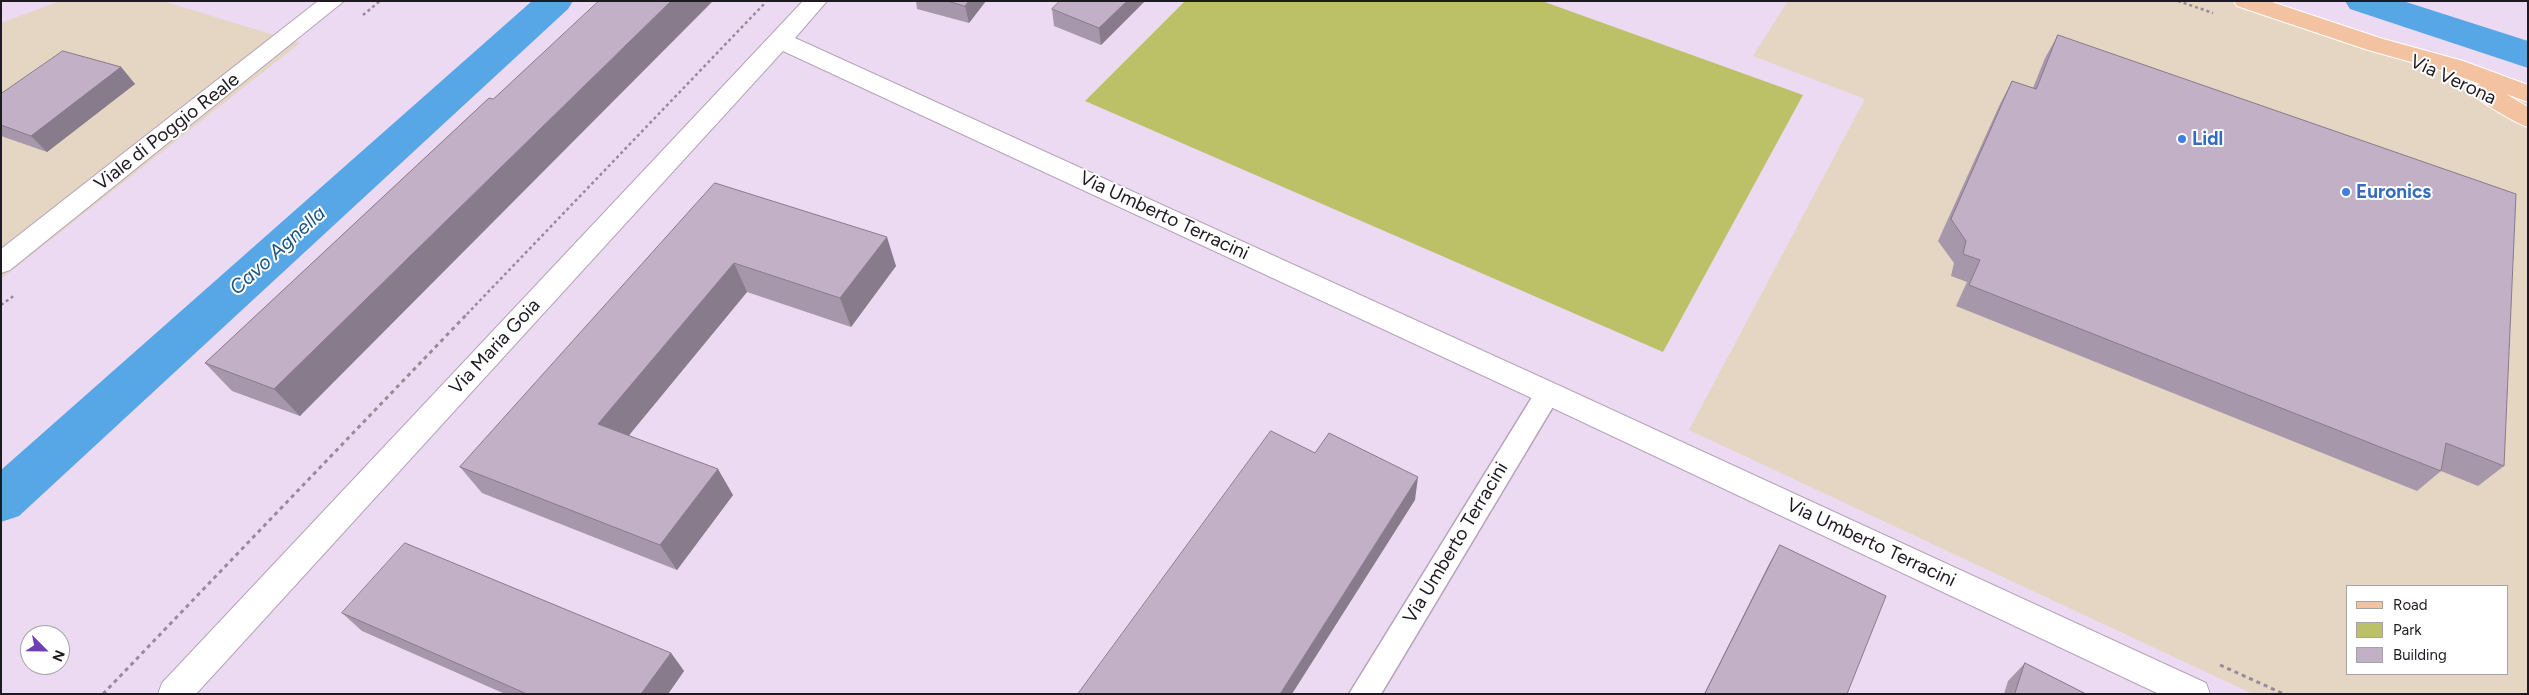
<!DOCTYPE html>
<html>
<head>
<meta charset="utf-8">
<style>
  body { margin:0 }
  #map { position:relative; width:2529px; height:695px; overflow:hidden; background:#ecdaf2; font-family:Figtree,sans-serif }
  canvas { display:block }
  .frame { position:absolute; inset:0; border:2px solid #1f1921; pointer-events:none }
  .legend { position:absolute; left:2346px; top:585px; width:162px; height:90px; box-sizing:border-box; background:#fff; border:1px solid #a5a3a6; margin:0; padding:6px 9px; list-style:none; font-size:15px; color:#1f1921 }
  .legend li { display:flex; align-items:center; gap:10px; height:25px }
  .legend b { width:25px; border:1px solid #a5a3a6 }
  .north { position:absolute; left:20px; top:625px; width:50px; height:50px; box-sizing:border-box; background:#fff; border:1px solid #a5a3a6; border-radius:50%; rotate:113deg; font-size:14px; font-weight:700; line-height:20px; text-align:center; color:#1f1921 }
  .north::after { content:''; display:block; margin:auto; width:18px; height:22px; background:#6f3eb6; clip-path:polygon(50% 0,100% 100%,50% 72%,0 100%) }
</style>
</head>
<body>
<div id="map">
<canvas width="2529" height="695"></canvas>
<div class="frame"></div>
<ul class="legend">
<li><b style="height:6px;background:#f2c2a1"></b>Road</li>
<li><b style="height:14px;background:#bcc168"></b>Park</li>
<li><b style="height:14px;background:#c2b0c7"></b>Building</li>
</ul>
<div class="north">N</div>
</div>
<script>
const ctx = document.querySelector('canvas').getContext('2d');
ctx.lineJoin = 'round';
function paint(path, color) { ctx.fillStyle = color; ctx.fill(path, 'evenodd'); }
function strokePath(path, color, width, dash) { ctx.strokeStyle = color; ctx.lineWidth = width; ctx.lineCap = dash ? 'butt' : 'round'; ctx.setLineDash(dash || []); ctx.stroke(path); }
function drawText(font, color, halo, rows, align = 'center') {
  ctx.font = font + ' Figtree,sans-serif'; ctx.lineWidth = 4; ctx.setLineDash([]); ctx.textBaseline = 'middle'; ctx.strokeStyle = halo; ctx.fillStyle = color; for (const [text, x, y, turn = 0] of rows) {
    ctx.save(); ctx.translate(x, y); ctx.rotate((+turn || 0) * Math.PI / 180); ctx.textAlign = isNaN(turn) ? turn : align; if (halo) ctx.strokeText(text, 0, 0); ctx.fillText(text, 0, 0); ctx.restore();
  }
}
const commercial = new Path2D(`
  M60,1H163L300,43L1,279V23Z
  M1788,1H2238L2528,94V694H2253L1689,430L1865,99L1753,56ZM2348,586H2508V674H2348Z`);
const green = new Path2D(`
  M1185,1H1542L1803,95L1663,352L1085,101Z`);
const canal = new Path2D(`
  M532,1H573L568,9L19,516L1,522V470Z
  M2345,1H2403L2528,41V68L2350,9Z`);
const pathFar1 = new Path2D(`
  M2178,1L2213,13
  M363,15L380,1
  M1,305L15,295
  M467,314L765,3`);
const path = new Path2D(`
  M2220,665L2284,694
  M103,694L468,313`);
const lane = new Path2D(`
  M1548,383L1557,386L1561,393L1557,400L1381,694H1349L1539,386Z`);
const street = new Path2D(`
  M318,1H344L10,270L1,273V249Z
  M803,1H827L795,38L1558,385L2206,683L2210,694H2159L1538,401L783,51L196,694H158L162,683Z`);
const primary = new Path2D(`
  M2234,1H2269L2383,39L2463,61L2528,85V102L2506,94L2528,107V127C2519,125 2475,99 2470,92L2474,86L2480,84L2447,72L2368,50L2237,6Z`);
const wall = new Path2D(`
  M916,1H986L969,23L917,9Z
  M1145,1L1101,45L1054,26L1052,9Z
  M2058,35L2504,466L2478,486L2441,471L2417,491L1956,306L1967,282L1951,276L1954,263L1938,241L2000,104L2012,81L2033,88L2045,58Z
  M121,67L135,84L47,152L1,136V94Z
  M489,98L300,416L232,391L205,363Z
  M715,183L896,266L851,327L747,292L629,435L733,495L677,570L482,493L460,467Z
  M1780,545L1847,694H1704L1769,564Z
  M342,613L671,653L684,671L668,694H505L362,631Z
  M2025,663L2086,694H2004L2008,681Z`);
const shadedWall = new Path2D(`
  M671,1H713L300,416L274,389Z
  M969,1H986L969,23L965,6Z
  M1127,1H1145L1101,45L1099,28Z
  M121,67L135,84L47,152L31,136Z
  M887,237L896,266L851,327L840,298Z
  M734,263L747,292L616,451L598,424Z
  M718,469L733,495L677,570L660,545Z
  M1418,477L1415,500L1292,694H1280Z
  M671,653L684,671L668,694H641Z`);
const building = new Path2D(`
  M599,1H671L274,389L205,363L489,98L493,99Z
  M948,1H969L965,6Z
  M1060,1H1127L1099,28L1052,9Z
  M2058,35L2516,194L2504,466L2446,443L2441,471L1969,285L1980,260L1963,254L1966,241L1951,219L2012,81L2036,89Z
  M63,51L121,67L31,136L1,125V94Z
  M715,183L887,237L840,298L734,263L598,424L718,469L660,545L460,467Z
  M1271,431L1315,453L1329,433L1418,477L1280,694H1078Z
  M405,543L671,653L641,694H527L342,613Z
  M1780,545L1886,596L1847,694H1705Z
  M2025,663L2086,694H2015Z`);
const markers = [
  [2182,139,5,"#3f7fe0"],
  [2346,192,5,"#3f7fe0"]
];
const streetNames = [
  ["Via Verona",2453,80,25],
  ["Viale di Poggio Reale",167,132,-38],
  ["Via Umberto Terracini",1164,216,25],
  ["Via Maria Goia",495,347,-47],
  ["Via Umberto Terracini",1456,543,-59],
  ["Via Umberto Terracini",1871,543,25]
];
const shopNames = [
  ["Lidl",2192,139],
  ["Euronics",2356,192]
];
const waterNames = [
  ["Cavo Agnella",278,251,-42]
];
paint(commercial, '#e5d5c3');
paint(green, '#bcc168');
paint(canal, '#57a6e6');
strokePath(lane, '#b4a3b9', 3);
strokePath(street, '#b4a3b9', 2);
strokePath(primary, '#fff', 2);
strokePath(pathFar1, '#978a9b', 2.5, [3, 3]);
strokePath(path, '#978a9b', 3, [4, 4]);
paint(lane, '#fff');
paint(street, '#fff');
paint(primary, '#f2c2a1');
paint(wall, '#a797ab');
paint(shadedWall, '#887b8b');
paint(building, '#c2b0c7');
strokePath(building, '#887b8b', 1);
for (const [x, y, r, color] of markers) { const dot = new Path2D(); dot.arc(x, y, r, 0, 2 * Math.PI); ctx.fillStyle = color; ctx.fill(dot); strokePath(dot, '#fff', 2); }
drawText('19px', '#1f1921', '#fff', streetNames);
drawText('bold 19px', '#366cbe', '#fff', shopNames, 'left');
drawText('italic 20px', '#1d5580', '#fff', waterNames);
</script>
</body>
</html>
